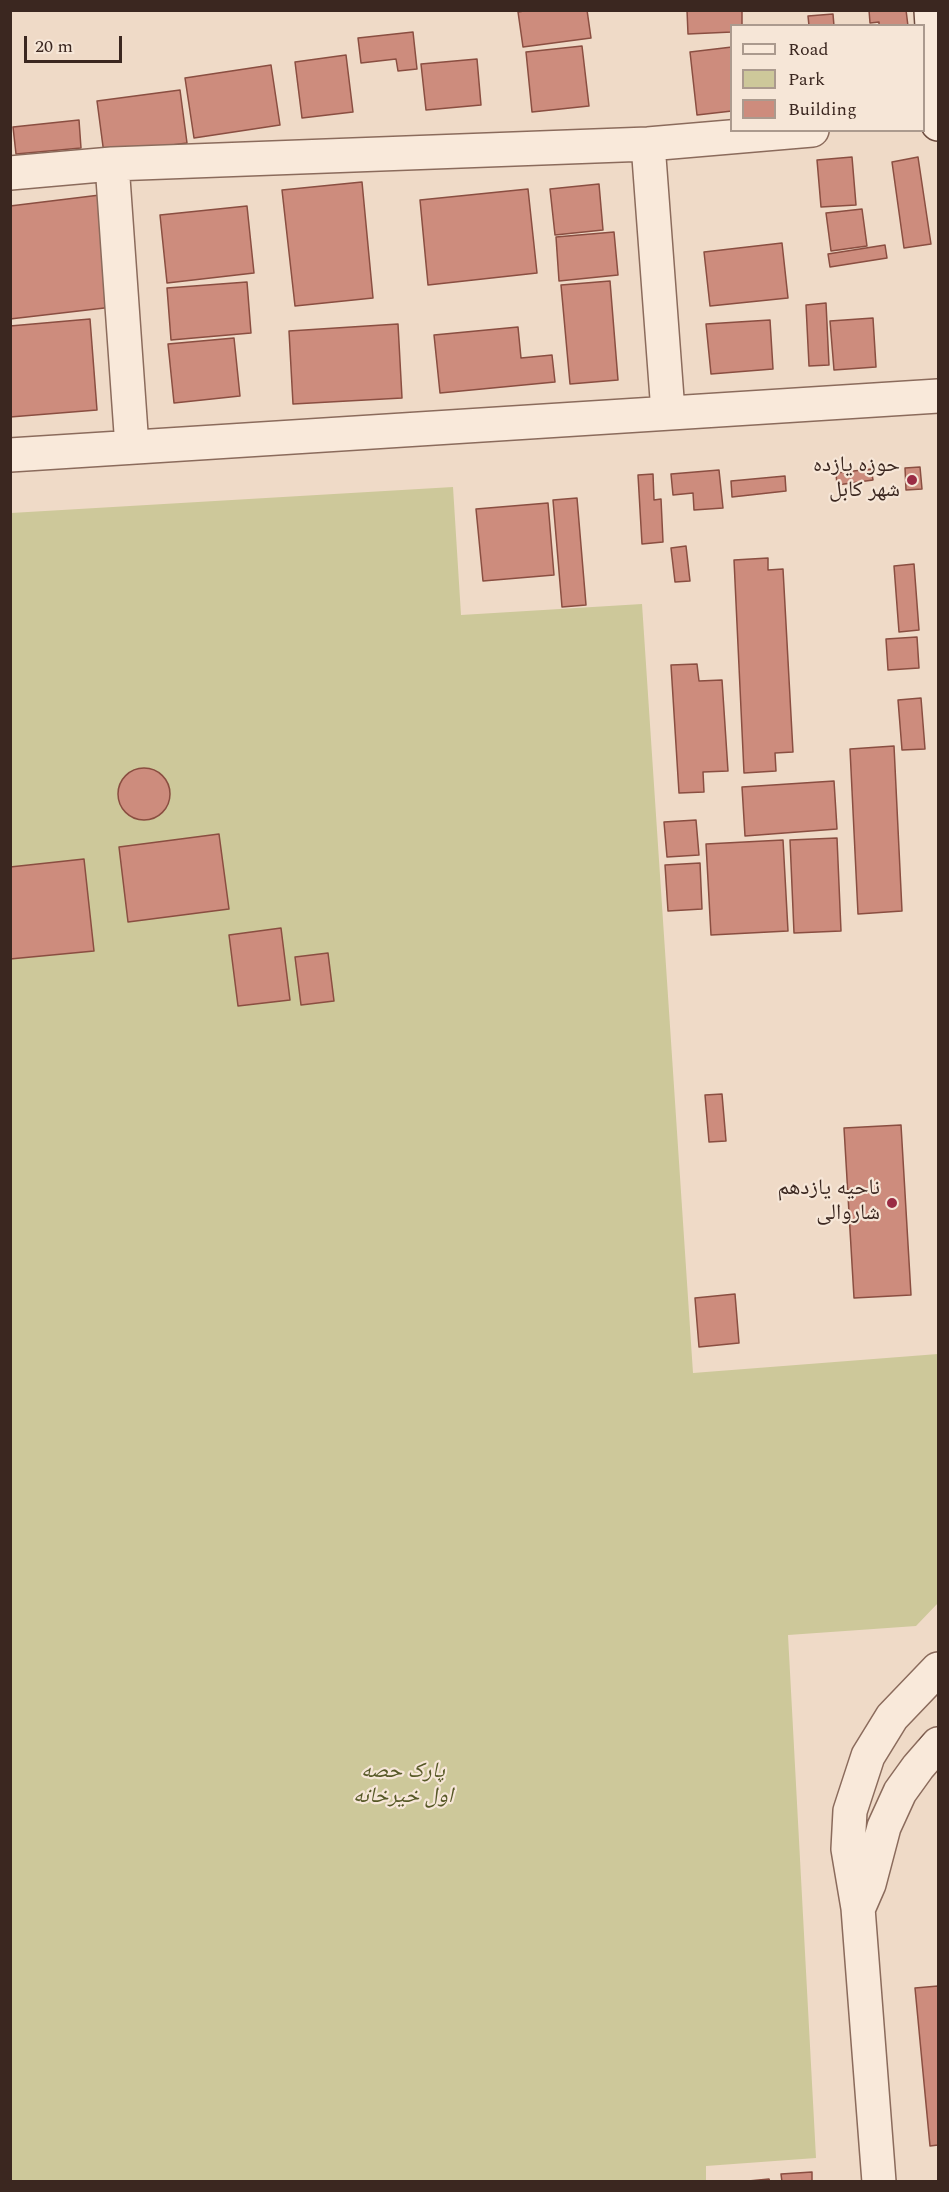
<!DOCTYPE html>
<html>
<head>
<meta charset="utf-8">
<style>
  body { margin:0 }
  #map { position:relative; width:949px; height:2192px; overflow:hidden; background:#efdac7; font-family:Spectral,serif }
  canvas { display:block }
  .frame { position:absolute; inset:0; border:12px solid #3b2720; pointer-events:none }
  .legend { position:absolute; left:730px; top:24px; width:195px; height:108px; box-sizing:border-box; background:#f6e6d7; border:2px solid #ab9a8e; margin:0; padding:8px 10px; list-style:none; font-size:18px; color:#3b2720 }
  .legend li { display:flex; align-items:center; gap:12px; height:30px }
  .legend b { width:30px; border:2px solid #ab9a8e }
  .scale { position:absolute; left:24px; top:36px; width:98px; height:27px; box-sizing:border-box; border:3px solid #3b2720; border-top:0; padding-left:8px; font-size:18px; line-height:21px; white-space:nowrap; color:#3b2720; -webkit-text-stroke:4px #f6e6d7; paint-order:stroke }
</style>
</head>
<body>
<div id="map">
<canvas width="949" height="2192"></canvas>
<div class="frame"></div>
<ul class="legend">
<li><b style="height:8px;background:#f9e9da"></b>Road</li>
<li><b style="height:16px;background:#cdc89a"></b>Park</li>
<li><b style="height:16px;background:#cd8c7d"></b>Building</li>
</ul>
<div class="scale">20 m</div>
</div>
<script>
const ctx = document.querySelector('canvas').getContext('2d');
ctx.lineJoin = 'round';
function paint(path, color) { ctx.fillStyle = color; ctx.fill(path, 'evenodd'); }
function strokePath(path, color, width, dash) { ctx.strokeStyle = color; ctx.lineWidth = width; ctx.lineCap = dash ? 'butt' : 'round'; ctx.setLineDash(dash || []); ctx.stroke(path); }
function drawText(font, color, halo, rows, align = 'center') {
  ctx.font = font + ' Spectral,"Noto Naskh Arabic",serif'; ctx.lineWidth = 4.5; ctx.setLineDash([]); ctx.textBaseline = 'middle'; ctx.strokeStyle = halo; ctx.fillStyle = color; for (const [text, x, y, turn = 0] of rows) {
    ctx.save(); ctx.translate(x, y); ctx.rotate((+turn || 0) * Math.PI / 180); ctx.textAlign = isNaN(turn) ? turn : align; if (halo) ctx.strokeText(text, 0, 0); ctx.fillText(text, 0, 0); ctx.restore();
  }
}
const green = new Path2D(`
  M453,487L461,615L642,604L693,1373L938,1354V1603L916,1626L788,1635L816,2158L706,2166V2182H11V513Z`);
const building = new Path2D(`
  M530,10H587L591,38L523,47L518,12Z
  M687,10H742V26H732V32L688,34Z
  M869,10H906L908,26H879V22L870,23Z
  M833,14L834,26H809L808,16Z
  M413,32L417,69L398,71L396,59L361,63L358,38Z
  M582,46L589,106L532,112L526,52Z
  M732,47V111L697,115L690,52Z
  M346,55L353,112L302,118L295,62Z
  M477,59L481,105L426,110L421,64Z
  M271,65L280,125L194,138L185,78Z
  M180,90L187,143L104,154L97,101Z
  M79,120L81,148L16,154L13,127Z
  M852,157L856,205L821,207L817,160Z
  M918,157L931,244L904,248L892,162Z
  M362,182L373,298L295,306L282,190Z
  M599,184L603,230L555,235L550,189Z
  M528,189L537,273L428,285L420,200Z
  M100,195L113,307L10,319V206Z
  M247,206L254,273L167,283L160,215Z
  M862,209L867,246L831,251L826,213Z
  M614,232L618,275L559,281L556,237Z
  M782,243L788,298L710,306L704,252Z
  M885,245L887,258L830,267L828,254Z
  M610,281L618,380L570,384L561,285Z
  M247,282L251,333L171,340L167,288Z
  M826,303L829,365L809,366L806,305Z
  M873,318L876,367L834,370L830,321Z
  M90,319L97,410L10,417V326Z
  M770,320L773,369L711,374L706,324Z
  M398,324L402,398L293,404L289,331Z
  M518,327L521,358L552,355L555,382L440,393L434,335Z
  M234,338L240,396L174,403L168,344Z
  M920,467L922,489L906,490L905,468Z
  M871,469L873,480L837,485L836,473Z
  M719,470L723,508L694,510L693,493L673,495L671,474Z
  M653,474L654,500L661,499L663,542L642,544L638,475Z
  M785,476L786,491L732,497L731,481Z
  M577,498L586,605L562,607L553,500Z
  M548,503L554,575L483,581L476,509Z
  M686,546L690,581L675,582L671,548Z
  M768,558V570L783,569L793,752L775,753L776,771L744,773L734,560Z
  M914,564L919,630L899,632L894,566Z
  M917,637L919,668L888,670L886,639Z
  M697,664L699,681L722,680L728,771L703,772L704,792L679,793L671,665Z
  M921,698L925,749L902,750L898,700Z
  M894,746L902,911L858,914L850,749Z
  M118 794a26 26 0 1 1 52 0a26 26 0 1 1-52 0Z
  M834,781L837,829L745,836L742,787Z
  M696,820L699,855L667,857L664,822Z
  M219,834L229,909L128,922L119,847Z
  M837,838L841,931L794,933L790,840Z
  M783,840L788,931L711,935L706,844Z
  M84,859L94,951L10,959V867Z
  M700,863L702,909L668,911L665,865Z
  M281,928L290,1000L238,1006L229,935Z
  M328,953L334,1001L301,1005L295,957Z
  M722,1094L726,1141L709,1142L705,1095Z
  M901,1125L911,1295L854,1298L844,1128Z
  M735,1294L739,1343L699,1347L695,1298Z
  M938,1986V2145L930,2146L915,1988Z
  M812,2172V2182H782L781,2174Z
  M769,2179L770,2182H738Z`);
const minor = new Path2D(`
  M648,144L668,412
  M112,164L132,447
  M10,173L112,164L648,144L812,130
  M10,455L938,396`);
const tertiary = new Path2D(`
  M859,1907L869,1884L884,1827L900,1792L918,1767L938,1744
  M879,2182L858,1908L848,1849L850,1811L868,1756L892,1717L938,1669`);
const secondary = new Path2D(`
  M931,10L938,124
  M935,1748L938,1747`);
const markers = [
  [912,480,6,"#9a2b44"],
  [892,1203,6,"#9a2b44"]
];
const poiNames = [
  ["حوزه یازده",900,467],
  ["شهر کابل",900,492],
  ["ناحیه یازدهم",880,1190],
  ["شاروالی",880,1215]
];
const parkNames = [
  ["پارک حصه",403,1773],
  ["اول خیرخانه",403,1798]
];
paint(green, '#cdc89a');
paint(building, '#cd8c7d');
strokePath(building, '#8a4e41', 1.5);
strokePath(minor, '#8b6b5c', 36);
strokePath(tertiary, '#8b6b5c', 36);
strokePath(secondary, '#6d4c3f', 36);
strokePath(minor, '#f9e9da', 33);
strokePath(tertiary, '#f9e9da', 33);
strokePath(secondary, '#f9e9da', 33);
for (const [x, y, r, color] of markers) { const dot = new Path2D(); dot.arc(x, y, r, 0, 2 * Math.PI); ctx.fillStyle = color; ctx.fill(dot); strokePath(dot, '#f6e6d7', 2); }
drawText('22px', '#3b2720', '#f6e6d7', poiNames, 'right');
drawText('italic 22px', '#565826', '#f6e6d7', parkNames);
</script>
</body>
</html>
